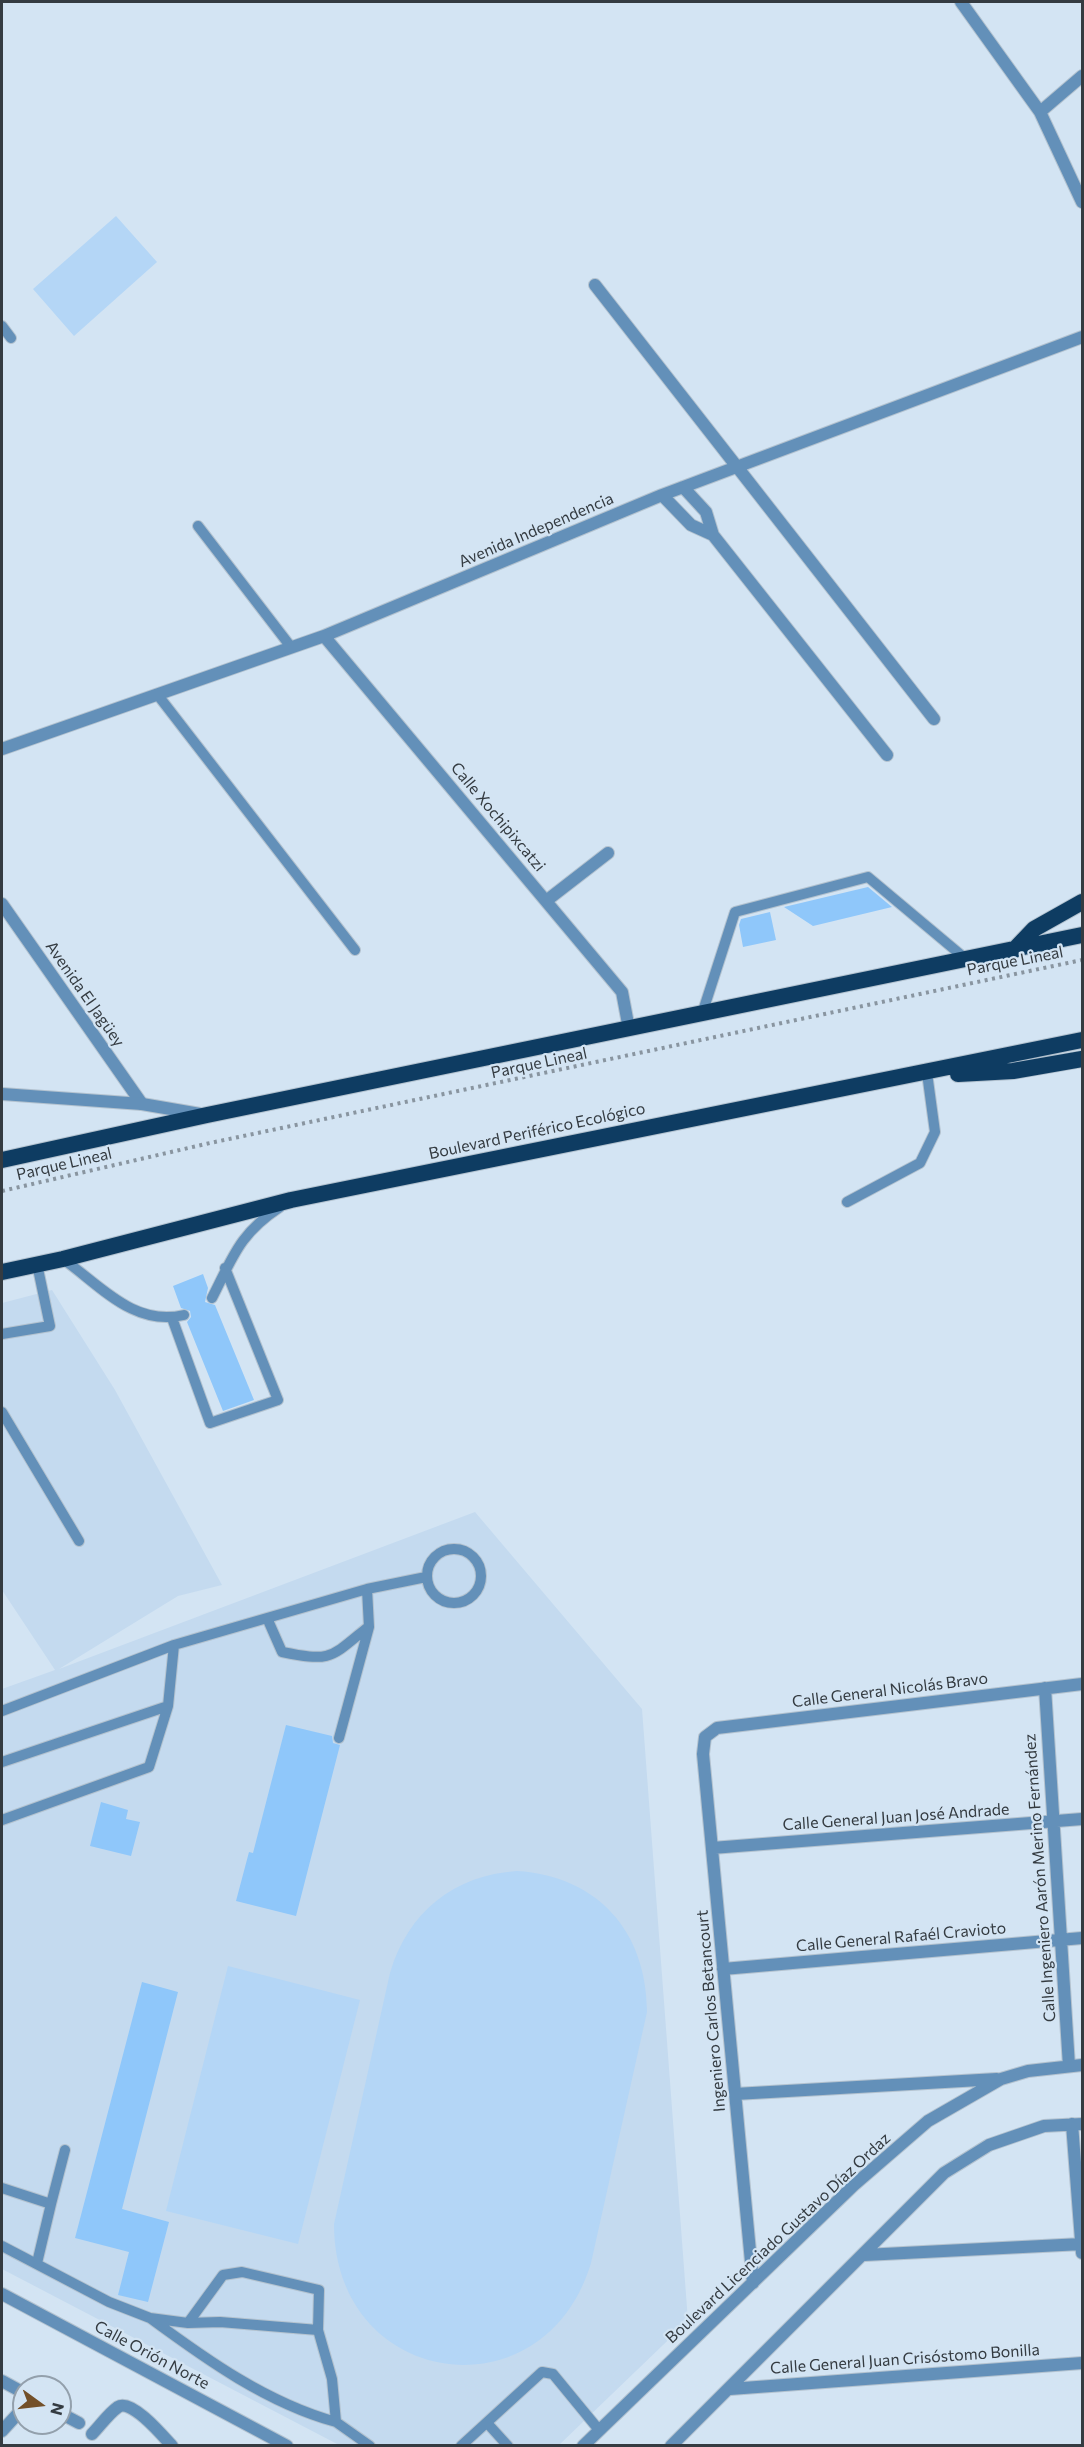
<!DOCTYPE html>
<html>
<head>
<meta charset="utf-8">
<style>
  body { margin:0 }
  #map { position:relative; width:1084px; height:2447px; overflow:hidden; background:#d3e4f3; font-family:Commissioner,sans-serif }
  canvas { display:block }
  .frame { position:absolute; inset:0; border:3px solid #343b41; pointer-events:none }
  .north { position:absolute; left:12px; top:2375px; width:60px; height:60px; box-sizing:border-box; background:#d3e4f3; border:2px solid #93a0ac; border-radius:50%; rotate:105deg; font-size:16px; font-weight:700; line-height:24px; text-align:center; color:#343b41 }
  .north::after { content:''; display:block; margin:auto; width:21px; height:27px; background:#735029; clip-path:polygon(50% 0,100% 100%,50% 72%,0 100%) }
</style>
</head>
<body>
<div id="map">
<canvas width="1084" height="2447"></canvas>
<div class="frame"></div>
<div class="north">N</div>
</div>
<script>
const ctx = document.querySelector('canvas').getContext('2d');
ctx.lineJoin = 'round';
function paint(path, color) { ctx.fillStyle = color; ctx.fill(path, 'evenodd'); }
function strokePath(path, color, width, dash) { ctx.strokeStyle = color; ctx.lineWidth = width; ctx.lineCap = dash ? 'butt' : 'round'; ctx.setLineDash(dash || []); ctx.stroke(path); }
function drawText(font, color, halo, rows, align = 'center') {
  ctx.font = font + ' Commissioner,sans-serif'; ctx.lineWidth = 4.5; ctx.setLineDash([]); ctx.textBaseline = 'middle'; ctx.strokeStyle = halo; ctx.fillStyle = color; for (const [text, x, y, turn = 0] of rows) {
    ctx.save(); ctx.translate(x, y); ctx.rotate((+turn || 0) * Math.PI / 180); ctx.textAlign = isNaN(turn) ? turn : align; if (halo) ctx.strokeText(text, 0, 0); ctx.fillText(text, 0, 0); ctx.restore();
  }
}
const built = new Path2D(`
  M52,1290L115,1390L222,1585L178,1596L59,1669L475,1512L642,1709L688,2321L559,2445H339L2,2269V1689L55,1670L2,1590V1303Z`);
const green = new Path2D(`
  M116,216L157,262L74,336L33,289Z
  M517,1871C598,1876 647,1932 647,2012L591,2263C544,2419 334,2388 334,2224L390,1973C408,1912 454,1875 517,1871Z
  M228,1966L360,2000L298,2244L166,2211Z`);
const building = new Path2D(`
  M868,887L892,907L813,926L784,907Z
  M770,912L776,940L743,947L739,925L741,919Z
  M203,1274L208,1288L205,1302L215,1305L254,1400L223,1411L187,1322L191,1317L190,1311L181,1308L173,1286Z
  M286,1725L332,1736L333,1743L340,1745L296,1916L236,1901L249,1852L253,1853Z
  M101,1802L128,1810L126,1819L140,1822L131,1856L90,1846Z
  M142,1982L178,1992L122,2209L169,2222L148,2302L118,2295L129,2252L75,2238Z`);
const path = new Path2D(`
  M2,1191L210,1143L1082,960`);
const service = new Path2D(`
  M2,326L11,338
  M198,526L291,647
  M157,694L355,950
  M702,1014L735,912L868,877L967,960
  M847,1202L920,1163L935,1132L927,1073
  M63,1259C101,1286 134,1327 184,1315
  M212,1298C233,1257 239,1234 280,1207
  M172,1318L210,1423L278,1400L225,1268
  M2,1334L50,1326L37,1264
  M2,1412L79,1541
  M427 1576a27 27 0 1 1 54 0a27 27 0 1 1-54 0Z
  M267,1618L282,1652C332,1662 330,1658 368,1627
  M2,1711L174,1645L367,1589L426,1577
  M339,1738L369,1627L367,1589
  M2,1762L168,1706
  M2,1820L149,1767L168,1706L174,1645
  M2,2188L51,2204L37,2263
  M51,2204L65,2150
  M2,2246L109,2302L150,2318L188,2323
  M242,2272L319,2290L318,2330L220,2322L188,2323L223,2275Z
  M150,2318C207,2360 267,2403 336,2422
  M318,2330L332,2379L336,2422L370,2446
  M488,2424L508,2446
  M461,2446L542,2372L553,2374L599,2430`);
const minor = new Path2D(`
  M961,2L1040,112L1082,202
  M1040,112L1082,76
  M595,285L934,719
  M683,487L706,512L713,535L887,755
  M662,495L691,525L713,535
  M324,636L622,992L629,1029
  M2,749L324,636L662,495L1082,337
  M546,901L608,853
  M2,904L142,1104
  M1045,1688L1069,2066
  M712,1848L1082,1819
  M723,1969L1082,1938
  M735,2094L997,2079
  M1072,2124L1082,2253
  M864,2255L1082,2244
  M753,2283L703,1754L705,1737L717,1728L1082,1684
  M2,2381L24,2393
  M730,2389L1082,2363
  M60,2413L79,2423
  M2,2431L24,2407
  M92,2434C100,2426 108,2414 118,2407C131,2398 163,2436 172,2446
  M583,2446L854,2185L928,2121L1001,2079L1028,2071L1082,2065
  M671,2446L944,2173L989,2145L1044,2126L1082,2124`);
const tertiary = new Path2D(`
  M2,1094L142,1104L200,1114
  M2,2294L287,2446`);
const trunk = new Path2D(`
  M1013,951L1034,929L1082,902
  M958,1074L1013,1071L1082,1059
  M2,1160L207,1115L1082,935
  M2,1272L63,1259L291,1200L1082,1040`);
const streetNames = [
  ["Avenida Independencia",536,530,-23],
  ["Calle Xochipixcatzi",498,817,50],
  ["Parque Lineal",1015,961,-11],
  ["Avenida El Jagüey",85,994,55],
  ["Parque Lineal",539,1063,-12],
  ["Boulevard Periférico Ecológico",537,1131,-12],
  ["Parque Lineal",64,1164,-13],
  ["Calle General Nicolás Bravo",890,1690,-7],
  ["Calle General Juan José Andrade",896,1817,-4],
  ["Calle Ingeniero Aarón Merino Fernández",1040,1878,-94],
  ["Calle General Rafaél Cravioto",901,1937,-5],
  ["Ingeniero Carlos Betancourt",711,2011,-95],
  ["Boulevard Licenciado Gustavo Díaz Ordaz",778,2238,-43],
  ["Calle Orión Norte",152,2355,28],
  ["Calle General Juan Crisóstomo Bonilla",905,2359,-4]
];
paint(built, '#c4daef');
paint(green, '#b4d6f6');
paint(building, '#8fc7fa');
strokePath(service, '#b3c2cf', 12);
strokePath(minor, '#b3c2cf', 14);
strokePath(tertiary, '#b3c2cf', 14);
strokePath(trunk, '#b3c2cf', 18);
strokePath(path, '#8995a0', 4, [3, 4.5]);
strokePath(service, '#6390b9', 10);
strokePath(minor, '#6390b9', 12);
strokePath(tertiary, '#6390b9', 12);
strokePath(trunk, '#0e3c62', 16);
drawText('16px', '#343b41', '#d3e4f3', streetNames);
</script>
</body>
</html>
